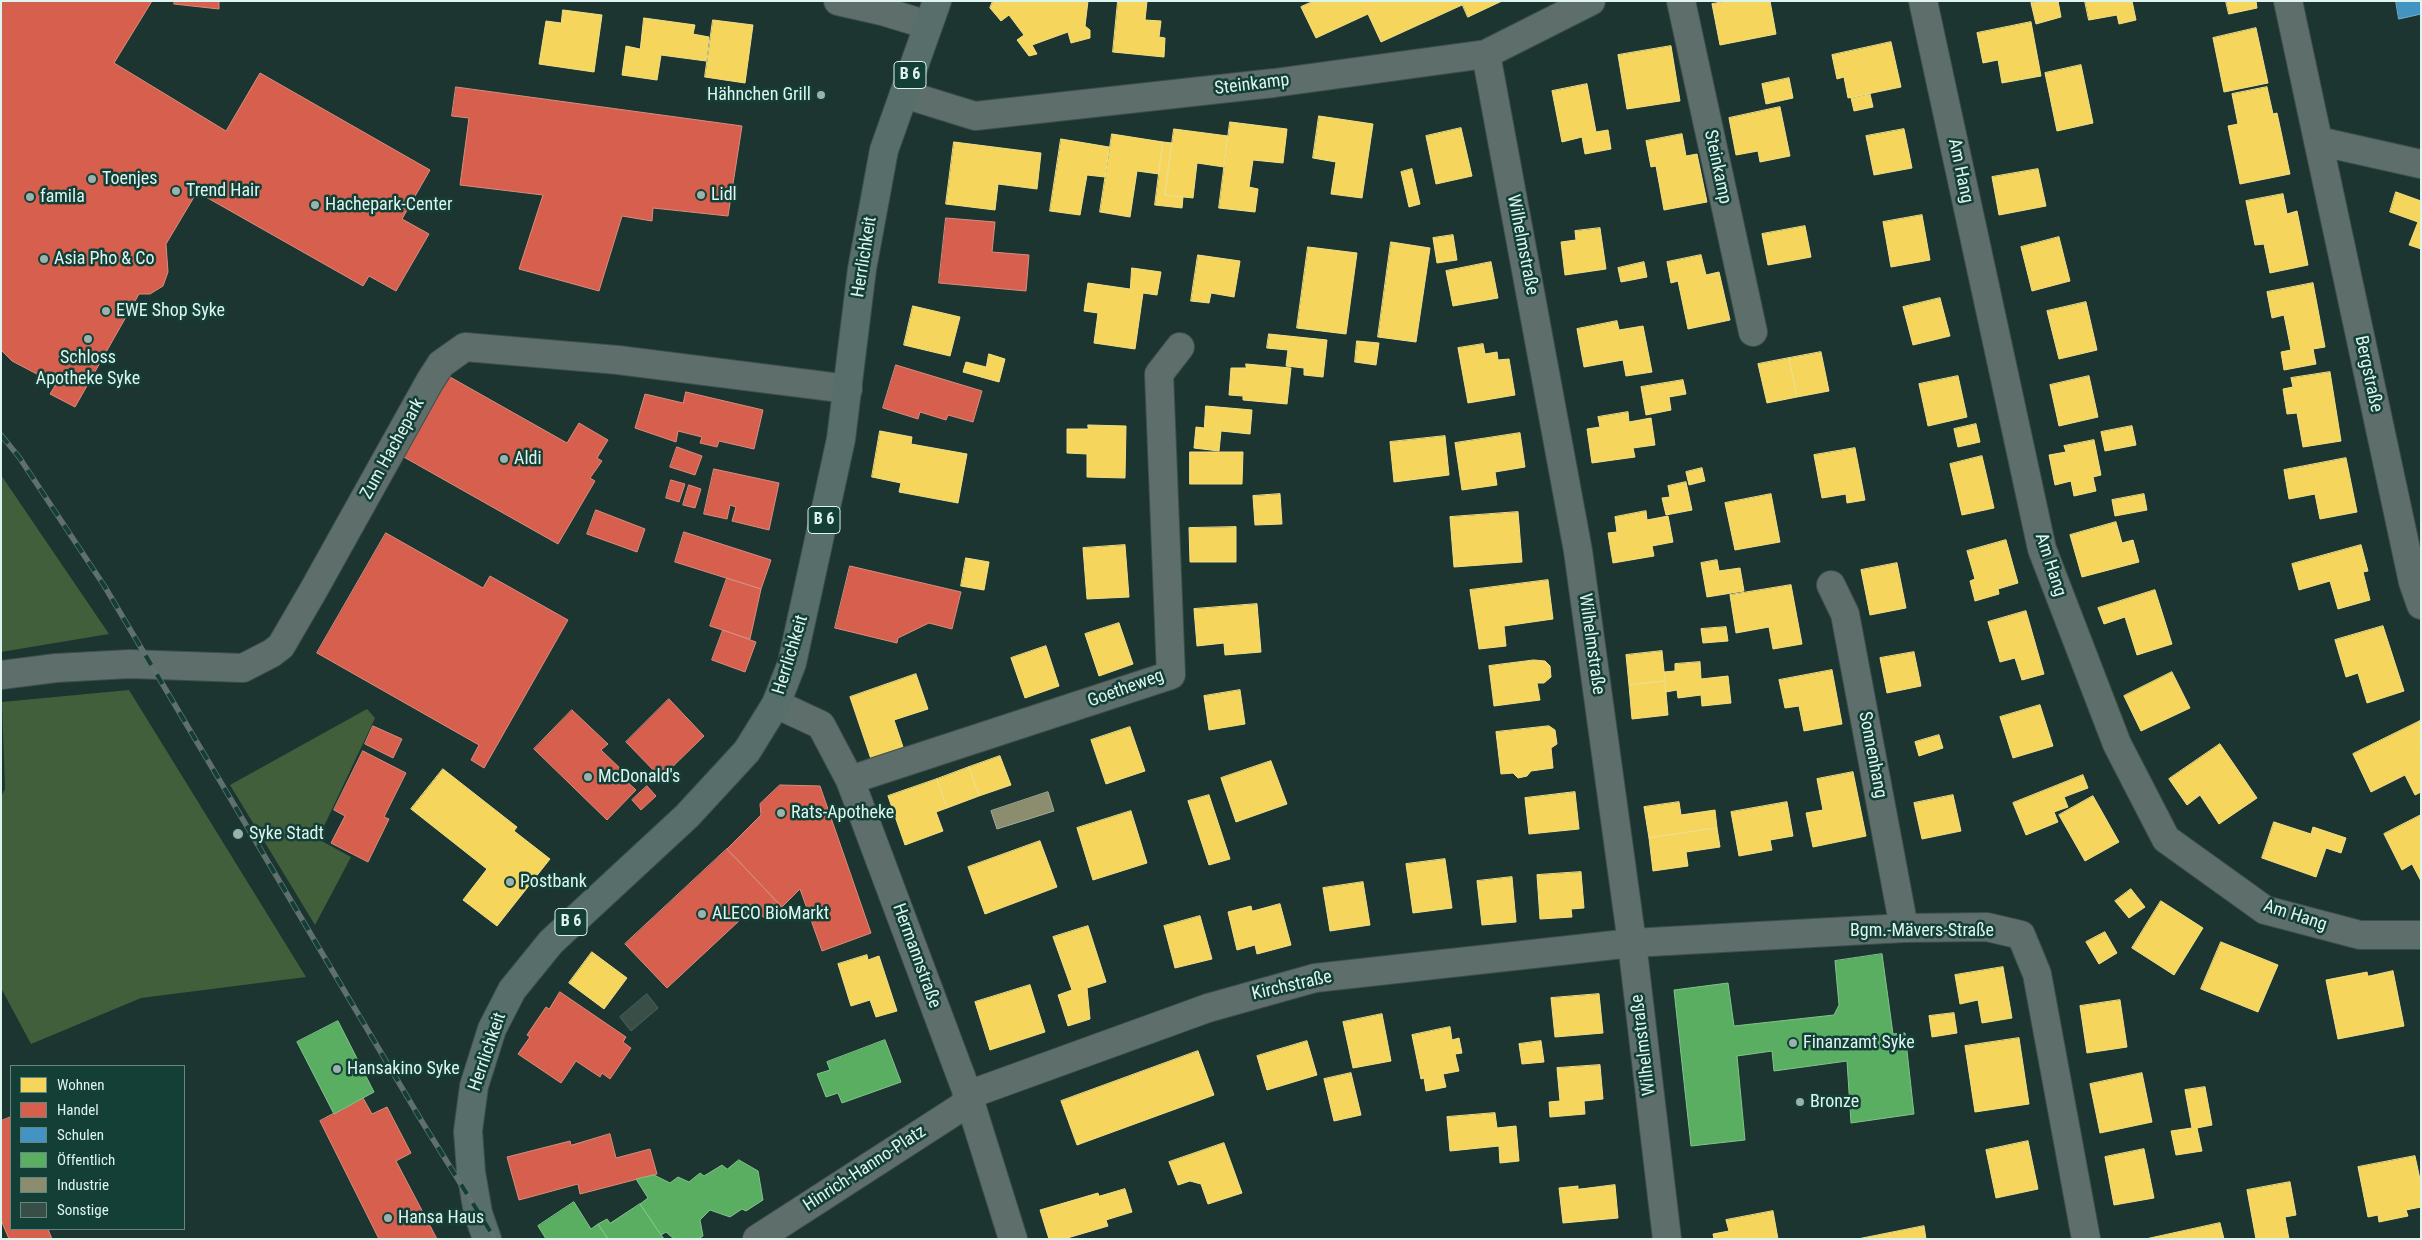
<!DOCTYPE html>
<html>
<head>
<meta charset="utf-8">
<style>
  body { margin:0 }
  #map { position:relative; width:2422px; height:1240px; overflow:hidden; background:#1d3531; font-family:"Roboto Condensed",sans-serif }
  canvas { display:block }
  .frame { position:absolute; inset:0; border:2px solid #def5ef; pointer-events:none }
  .legend { position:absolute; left:10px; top:1065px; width:175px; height:165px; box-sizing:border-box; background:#133f37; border:1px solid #648881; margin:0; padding:6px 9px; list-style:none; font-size:15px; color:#def5ef }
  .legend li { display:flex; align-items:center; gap:10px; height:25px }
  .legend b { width:25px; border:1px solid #648881 }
</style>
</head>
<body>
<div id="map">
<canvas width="2422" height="1240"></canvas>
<div class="frame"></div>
<ul class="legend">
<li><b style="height:14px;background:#f6d55c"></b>Wohnen</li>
<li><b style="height:14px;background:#d6604d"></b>Handel</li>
<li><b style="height:14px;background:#4393c3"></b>Schulen</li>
<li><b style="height:14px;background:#5aae61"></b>Öffentlich</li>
<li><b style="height:14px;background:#8c8c6e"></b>Industrie</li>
<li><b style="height:14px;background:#3a4e48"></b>Sonstige</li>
</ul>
</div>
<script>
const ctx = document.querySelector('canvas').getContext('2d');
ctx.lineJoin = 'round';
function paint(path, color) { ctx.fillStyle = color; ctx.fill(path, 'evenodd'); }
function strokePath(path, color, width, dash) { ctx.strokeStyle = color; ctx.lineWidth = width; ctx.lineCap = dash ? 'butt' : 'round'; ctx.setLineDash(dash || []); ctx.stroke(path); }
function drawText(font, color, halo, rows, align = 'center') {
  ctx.font = font + ' "Roboto Condensed",sans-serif'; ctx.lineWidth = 5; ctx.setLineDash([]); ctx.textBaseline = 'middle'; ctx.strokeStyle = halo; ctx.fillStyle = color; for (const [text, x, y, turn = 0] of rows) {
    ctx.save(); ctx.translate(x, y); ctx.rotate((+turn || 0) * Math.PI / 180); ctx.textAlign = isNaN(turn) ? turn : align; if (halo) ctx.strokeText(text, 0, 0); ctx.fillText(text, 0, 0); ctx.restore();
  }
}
const green = new Path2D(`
  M1,475L109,634L1,652Z
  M129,690L306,977L141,998L31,1044L1,988V797L5,789L2,702Z
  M367,709L375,718L318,839L351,857L315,925L230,785Z`);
const homes = new Path2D(`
  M993,1H1088L1085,26L1090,30V38L1071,43L1068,32L1032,45L1037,54L1029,56L1017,40L1024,35L1009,15L1001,21L990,8Z
  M1118,1H1147L1145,20L1161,21L1159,37L1165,38L1164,57L1113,52Z
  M1314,1H1461L1462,5L1381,42L1368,14L1316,38L1301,7Z
  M1461,1H1502L1468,17Z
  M1728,1H1770L1776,34L1720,45L1712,4Z
  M2039,1H2058L2061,17L2036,24L2031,3Z
  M2085,1H2132L2136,20L2119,24L2117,15L2089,20Z
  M2226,1H2256L2257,8L2229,14Z
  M563,10L602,15L594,72L539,64L546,21L561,23Z
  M644,18L695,25L693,34L709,37L706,61L661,55L657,80L622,75L626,46L640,49Z
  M713,20L753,25L745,83L705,77Z
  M2031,22L2041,76L2002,83L1998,60L1983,63L1977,33Z
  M2256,28L2268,83L2224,92L2213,38Z
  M1891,42L1901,87L1848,98L1844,77L1837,79L1832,55Z
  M1671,46L1680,101L1627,109L1618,55Z
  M2081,65L2093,123L2057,131L2045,73Z
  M1789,78L1793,98L1766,104L1762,84Z
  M1587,84L1596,132L1608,130L1611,149L1585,154L1582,137L1562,142L1552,91Z
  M2267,87L2273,114L2277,113L2290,174L2240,184L2228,126L2238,124L2232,94Z
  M1870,94L1873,107L1854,111L1851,98Z
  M1780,107L1790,156L1760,162L1758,151L1736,155L1729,118Z
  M1319,116L1373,124L1362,198L1331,194L1336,162L1313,158Z
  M1230,122L1287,129L1283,163L1253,160L1249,187L1258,189L1255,212L1219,208Z
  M1461,128L1472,176L1436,184L1426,136Z
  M1174,129L1228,136L1224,167L1197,163L1193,198L1165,195Z
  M1904,129L1912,168L1874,175L1866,136Z
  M1112,134L1163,142L1159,174L1137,171L1130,217L1100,212Z
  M1682,134L1686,156L1697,154L1707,202L1664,210L1656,166L1651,167L1646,141Z
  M1061,139L1109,147L1105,177L1087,175L1080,215L1050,211Z
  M954,142L1041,153L1037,189L998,184L995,210L946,204Z
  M1163,142L1172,143L1165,195L1183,197L1182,208L1155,205Z
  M1412,169L1420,204L1409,207L1401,172Z
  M2038,169L2046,206L1999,215L1992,177Z
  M2396,192L2421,201V249L2409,245L2418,222L2390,212Z
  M2283,194L2287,214L2297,211L2308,265L2270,273L2264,244L2255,245L2246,201Z
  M1922,215L1930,260L1891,267L1883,222Z
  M1805,226L1811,257L1768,265L1762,234Z
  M1600,228L1606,269L1565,275L1561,242L1576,240L1575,231Z
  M1453,235L1457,260L1437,263L1433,238Z
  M2059,237L2070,281L2032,291L2021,247Z
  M1391,242L1430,248L1416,342L1378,337Z
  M1308,247L1357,253L1346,334L1297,328Z
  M1198,255L1240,261L1234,297L1211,293L1209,303L1191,301Z
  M1701,255L1706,275L1719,272L1730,320L1688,329L1678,281L1671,283L1667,262Z
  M1491,262L1498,298L1453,306L1446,271Z
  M1644,262L1647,277L1621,282L1618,268Z
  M1132,268L1161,272L1157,295L1143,293L1135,349L1094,343L1098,313L1084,311L1088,283L1130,289Z
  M2313,283L2325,347L2313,349L2316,364L2284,370L2281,352L2291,350L2284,315L2272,318L2267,292Z
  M1940,298L1950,336L1913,345L1903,307Z
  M2086,302L2097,350L2059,359L2047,311Z
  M913,306L960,317L950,356L904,345Z
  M1617,321L1619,330L1643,326L1652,372L1626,376L1623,360L1584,367L1577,329Z
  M1269,334L1327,340L1323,377L1304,375V368L1286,366L1288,350L1267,348Z
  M1357,341L1379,343L1376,365L1355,362Z
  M1483,344L1485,354L1497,352L1498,360L1509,359L1515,395L1468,403L1458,348Z
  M1821,352L1829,391L1797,397L1789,358Z
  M989,354L1005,359L999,382L963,372L966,362L986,367Z
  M1789,358L1797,397L1767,403L1758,364Z
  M1246,364L1291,368L1287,404L1243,400V396L1229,395L1231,368H1246Z
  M2330,372L2341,441L2303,447L2297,413L2287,414L2283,389L2293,387L2291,378Z
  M1958,376L1967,417L1928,426L1919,384Z
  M2089,376L2098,417L2059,426L2050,385Z
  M1683,380L1686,394L1669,397L1671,410L1646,415L1641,387Z
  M1206,406L1252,410L1250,434L1221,431L1219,451L1194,448L1196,427L1204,428Z
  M1628,412L1629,422L1651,418L1655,445L1633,448L1635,457L1592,463L1587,429L1600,427L1598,417Z
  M1976,424L1980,442L1958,447L1954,429Z
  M1088,425L1126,426L1125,478L1087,477V454L1067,453V429H1088Z
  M2132,426L2136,445L2105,451L2101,432Z
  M880,431L912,437L911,444L967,454L958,503L899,492L901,483L872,477Z
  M1520,433L1525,467L1495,472L1497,485L1462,490L1455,443Z
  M1445,436L1449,475L1394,482L1390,442Z
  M2094,440L2101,475L2093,477L2096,491L2074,496L2071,481L2055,485L2049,455L2066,452L2064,446Z
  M1855,448L1865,500L1847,503L1846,494L1822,498L1814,455Z
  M1190,452H1243L1242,484H1190Z
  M1982,456L1994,508L1962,515L1950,464Z
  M2346,458L2357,512L2320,519L2315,494L2289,499L2284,470Z
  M1702,468L1705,481L1689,485L1686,472Z
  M1686,482L1692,510L1666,515L1662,498L1670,497L1668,486Z
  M1280,494L1282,524L1255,525L1253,496Z
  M1771,494L1780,542L1735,550L1725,503Z
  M2144,494L2147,510L2115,516L2112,500Z
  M1646,511L1647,520L1668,516L1673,542L1652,546L1654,556L1613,563L1608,533L1617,532L1615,517Z
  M1518,512L1522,562L1454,567L1450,517Z
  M2116,522L2122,543L2133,540L2139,562L2082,577L2070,535Z
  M1236,527V562H1190L1189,528Z
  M2006,540L2018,583L1998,589L1999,594L1975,601L1970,581L1975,579L1967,551Z
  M1125,545L1129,597L1087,599L1083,548Z
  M2361,545L2368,571L2363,572L2370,600L2338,609L2330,581L2299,590L2292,564Z
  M966,558L989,562L984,590L961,586Z
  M1717,560L1719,571L1740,568L1744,591L1707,597L1701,563Z
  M1897,563L1906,608L1870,615L1861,570Z
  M1548,580L1553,619L1504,626L1506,646L1479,649L1470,590Z
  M1791,585L1802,644L1773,649L1769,627L1736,633L1730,595Z
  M2155,590L2172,644L2137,655L2125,617L2104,624L2098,608Z
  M1257,604L1261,652L1225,655L1224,643L1197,646L1194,609Z
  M2026,611L2044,674L2022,680L2015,658L2000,662L1988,622Z
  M1119,623L1133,664L1099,676L1085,634Z
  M2383,626L2404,691L2367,703L2358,673L2346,677L2335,640Z
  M1726,627L1728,641L1703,643L1701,629Z
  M1046,646L1059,686L1025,698L1011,658Z
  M1662,651L1665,681L1629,685L1626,655Z
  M1914,652L1921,686L1887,693L1880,658Z
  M1534,660L1545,661L1550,666L1551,677L1544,683H1537L1540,700L1494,706L1489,666Z
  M1700,662L1701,679L1728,676L1731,703L1702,706L1701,695L1678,698L1677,690L1666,692L1664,672L1675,671V664Z
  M1832,670L1842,724L1804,731L1799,706L1785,708L1779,680Z
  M2172,672L2190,708L2141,731L2124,696Z
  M916,674L928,709L894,720L903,747L871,759L850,697Z
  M1665,681L1668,715L1632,719L1629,685Z
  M1240,690L1245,724L1209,730L1204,696Z
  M2040,705L2053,746L2013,758L2000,717Z
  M2420,721L2421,792L2415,795L2405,775L2371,792L2353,754Z
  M1549,726L1555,730L1557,744L1551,748L1553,768L1531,771L1527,776L1518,778L1513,773L1501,774L1496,732Z
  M1130,727L1145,771L1106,784L1091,740Z
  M1939,735L1943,748L1919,756L1915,742Z
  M2220,744L2257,798L2219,824L2200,795L2187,805L2169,779Z
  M1000,756L1011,785L979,796L969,767Z
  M1271,761L1287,804L1236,822L1221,778Z
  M969,767L979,796L947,808L937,779Z
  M443,769L517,827L514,831L550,859L497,926L463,900L487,869L411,809Z
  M1853,772L1866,836L1813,847L1806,813L1823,810L1817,779Z
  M2083,775L2088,788L2064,797L2068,807L2054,812L2058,822L2026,835L2013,803Z
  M937,779L947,808L936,812L943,831L905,845L888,796Z
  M1575,792L1579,829L1529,834L1525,798Z
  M1209,795L1230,859L1209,865L1188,801Z
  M1953,795L1961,831L1922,839L1914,803Z
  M2093,796L2119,842L2085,861L2059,815Z
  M1679,802L1681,815L1715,810L1717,828L1649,838L1644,807Z
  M1787,802L1793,836L1770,840L1772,850L1739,856L1731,812Z
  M1131,811L1147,863L1093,880L1077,828Z
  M2421,815V881L2412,864L2402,870L2384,834Z
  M2274,822L2311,834L2313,827L2346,838L2341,853L2326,848L2316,877L2262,858Z
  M1717,828L1720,847L1686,852L1688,866L1653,871L1649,838Z
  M1040,841L1057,887L985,914L968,867Z
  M1445,859L1452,908L1413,913L1406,864Z
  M1581,872L1584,908L1571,909L1572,917L1540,919L1537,875Z
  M1512,877L1516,922L1482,925L1477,881Z
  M1363,882L1370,925L1330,931L1323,888Z
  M2131,889L2145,907L2129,918L2115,901Z
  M2161,901L2203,928L2174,975L2132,948Z
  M1280,904L1291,945L1257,954L1255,945L1237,950L1228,912L1251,906L1252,911Z
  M1200,916L1212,959L1175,968L1164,926Z
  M1088,926L1106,982L1087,988L1090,1019L1068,1026L1058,995L1072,990L1053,937Z
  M2105,932L2117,953L2099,964L2086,942Z
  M2221,942L2278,965L2258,1012L2201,989Z
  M592,952L627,978L604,1009L569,983Z
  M867,955L868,960L879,956L897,1011L876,1017L870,1000L851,1006L838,964Z
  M2003,967L2012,1018L1982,1023L1978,1000L1960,1004L1955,975Z
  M2393,971L2404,1026L2338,1039L2326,980L2367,972L2368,976Z
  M1030,985L1045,1032L990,1050L975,1002Z
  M1599,994L1603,1033L1555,1037L1551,998Z
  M2120,1000L2127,1047L2087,1053L2080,1006Z
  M1954,1013L1957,1033L1932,1037L1929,1016Z
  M1382,1014L1391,1061L1353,1068L1343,1022Z
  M1450,1027L1452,1040L1459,1038L1462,1053L1455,1054L1459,1071L1443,1074L1446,1087L1426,1091L1424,1078L1421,1079L1412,1035Z
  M2019,1038L2029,1104L1975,1112L1965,1046Z
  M1307,1041L1317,1075L1267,1090L1257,1056Z
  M1541,1041L1544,1062L1522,1064L1519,1044Z
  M1198,1051L1214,1095L1077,1145L1061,1101Z
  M1600,1065L1603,1099L1584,1101L1585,1114L1550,1117L1549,1102L1560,1101L1557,1068Z
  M1351,1073L1361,1115L1334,1121L1324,1079Z
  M2142,1073L2152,1122L2100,1133L2090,1084Z
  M2205,1087L2212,1125L2197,1128L2202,1151L2176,1155L2171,1131L2192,1128L2185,1090Z
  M1495,1113L1497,1128L1516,1126L1519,1161L1500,1163L1499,1146L1450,1151L1447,1117Z
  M2028,1141L2038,1189L1996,1198L1986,1150Z
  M1224,1143L1242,1193L1208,1204L1201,1184L1190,1181L1178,1185L1169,1162Z
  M2144,1149L2154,1198L2114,1205L2105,1157Z
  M2415,1156L2421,1184V1207L2406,1210L2408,1216L2379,1222L2378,1215L2368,1217L2358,1167Z
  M2290,1182L2296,1215L2285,1217L2289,1239H2256L2247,1190Z
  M1615,1185L1618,1218L1563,1223L1559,1188L1578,1186V1189Z
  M1125,1189L1132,1212L1106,1220L1108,1226L1064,1239H1049L1040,1210L1098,1193L1099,1196Z
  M1773,1211L1778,1239H1714L1713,1234L1729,1231L1726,1220Z
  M2220,1223L2224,1239H2146Z
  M1924,1226L1926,1239H1858Z`);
const shops = new Path2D(`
  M1,1H152L114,63L226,131L260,73L430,170L402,219L429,234L396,291L369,276L363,286L197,192L166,244L168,272L163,286L150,294H139L75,407L50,394L56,384L12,361L1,350Z
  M175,1H219V9L174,4Z
  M456,87L742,126L728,216L653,208L652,221L622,216L599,291L519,269L543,195L460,185L469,118L452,116Z
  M946,218L995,222L992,252L1029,255L1026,291L939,283Z
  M896,365L982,391L973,422L948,415L946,420L920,412L918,419L883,408Z
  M450,377L567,443L579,423L608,440L597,458L602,461L590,478L595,481L558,544L402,456Z
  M686,392L763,410L754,449L719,441L717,447L700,443L702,437L678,431L676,442L635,428L645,394L683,403Z
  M677,447L702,456L695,475L670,467Z
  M714,469L779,483L769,530L732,521L736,507L730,505L727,519L704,514Z
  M671,480L685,484L679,502L666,498Z
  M689,485L701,489L695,508L683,505Z
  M596,510L645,529L637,552L587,534Z
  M684,532L771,560L761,589L675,562Z
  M386,533L483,588L490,576L568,620L484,768L471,760L479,745L317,653Z
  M850,566L961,592L952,629L929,623L898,638L897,643L835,628Z
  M727,578L761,589L750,639L710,626Z
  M723,630L756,642L745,672L712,660Z
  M669,699L704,736L661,778L626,742Z
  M572,710L608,744L601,750L625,773L622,777L636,790L607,820L534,749Z
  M373,726L402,739L393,758L365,744Z
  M363,751L406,773L384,817L389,819L368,862L331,843L345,816L334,810Z
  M780,785L820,786L871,933L822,951L800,889L782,907L727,849L761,815L760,804Z
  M647,786L656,796L641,810L632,800Z
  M727,849L782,907L767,921L754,907L667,988L625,944Z
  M560,992L626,1037L623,1042L631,1048L610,1079L602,1073L600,1077L576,1061L561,1083L518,1054L530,1037L527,1035L546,1007L549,1009Z
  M363,1098L372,1114L387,1107L411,1153L396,1161L437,1239H379L320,1121Z
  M11,1117V1229H48L52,1239H9L1,1220V1121Z
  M610,1134L616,1158L650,1149L657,1174L580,1194L578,1184L519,1200L507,1157L570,1141L571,1145Z`);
const schools = new Path2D(`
  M2396,1H2421V14L2399,19Z`);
const public = new Path2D(`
  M1882,954L1893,1034L1905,1033L1914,1114L1851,1123L1847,1061L1774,1071L1772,1051L1737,1056L1745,1140L1691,1146L1674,990L1728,983L1734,1026L1834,1015L1839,1005L1835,961Z
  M338,1021L374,1092L334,1114L297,1042Z
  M885,1040L901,1082L842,1103L838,1093L826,1097L817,1074L830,1070L827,1062Z
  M739,1160L758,1171L763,1200L746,1211L742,1209L730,1217L710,1210L700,1220L703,1236L698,1239H674L666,1232L661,1235L640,1204L648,1198L636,1179L654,1175L670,1183L678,1177L689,1182L700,1173L704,1176L722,1165L727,1169Z
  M574,1202L591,1229L598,1224L608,1239H546L538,1226Z
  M640,1204L664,1239H608L598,1224L607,1219L610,1223Z`);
const industry = new Path2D(`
  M1048,792L1054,811L997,829L991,811Z`);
const building = new Path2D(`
  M647,994L658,1008L631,1031L620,1017Z`);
const street = new Path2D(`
  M838,1L882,11L928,25
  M1681,1L1753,332
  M1923,1L2042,549L2117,744L2166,839L2265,910L2360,935H2421
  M2288,1L2413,582L2421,605
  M1486,54L1578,551L1632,943L1667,1239
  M904,94L975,116L1274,83L1486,54L1591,1
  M2318,141L2421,164
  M1831,585L1845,614L1904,928
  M1,675L56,668L130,664L243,668L272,653L281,646L313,591L430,381L441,364L465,347L618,360L848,389
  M776,704L821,725L850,780L968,1095L1013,1239
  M850,780L1171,675L1159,374L1180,347
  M968,1095L1208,1008L1315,978L1632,943L1904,928L1987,927L2021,935L2037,974L2086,1239
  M757,1239L963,1106L968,1095`);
const primary = new Path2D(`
  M487,1239L478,1213L471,1172L468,1131L474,1086L492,1029L512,990L551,942L687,816L747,751L776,704L792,663L841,439L862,269L884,150L937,1`);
const rail = new Path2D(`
  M1,435L19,457L105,587L421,1120L495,1239`);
const markers = [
  [821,95,5,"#9ab2ac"],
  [92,179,5,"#9ab2ac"],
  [176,191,5,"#9ab2ac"],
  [701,195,5,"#9ab2ac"],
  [30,197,5,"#9ab2ac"],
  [315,205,5,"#9ab2ac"],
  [44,259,5,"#9ab2ac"],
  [106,311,5,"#9ab2ac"],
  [88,339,5,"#9ab2ac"],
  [504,459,5,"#9ab2ac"],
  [588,777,5,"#9ab2ac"],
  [781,813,5,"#9ab2ac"],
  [238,834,6,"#9ab2ac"],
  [510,882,5,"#9ab2ac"],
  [702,914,5,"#9ab2ac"],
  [1793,1043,5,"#9ab2ac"],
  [337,1069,5,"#9ab2ac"],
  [1800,1102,5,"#9ab2ac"],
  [388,1218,5,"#9ab2ac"]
];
const shields = [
  [910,75,32],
  [824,520,32],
  [571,922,32]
];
const shieldNames = [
  ["B 6",910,75],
  ["B 6",824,520],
  ["B 6",571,922]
];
const streetNames = [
  ["Steinkamp",1252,85,-7],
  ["Steinkamp",1717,167,78],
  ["Am Hang",1960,171,78],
  ["Wilhelmstraße",1522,245,79],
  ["Herrlichkeit",865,257,-81],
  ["Bergstraße",2368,374,78],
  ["Zum Hachepark",393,449,-61],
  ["Am Hang",2050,565,72],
  ["Wilhelmstraße",1591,644,82],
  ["Herrlichkeit",791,655,-73],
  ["Goetheweg",1126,689,-20],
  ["Sonnenhang",1872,755,79],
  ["Am Hang",2295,916,18],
  ["Bgm.-Mävers-Straße",1922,931],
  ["Hermannstraße",916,956,70],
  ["Kirchstraße",1292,986,-13],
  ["Wilhelmstraße",1644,1045,-97],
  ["Herrlichkeit",488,1052,-71],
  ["Hinrich-Hanno-Platz",865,1169,-33]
];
const poiNames = [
  ["Hähnchen Grill",811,95,"right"],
  ["Toenjes",102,179],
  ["Trend Hair",186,191],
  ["Lidl",711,195],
  ["famila",40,197],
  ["Hachepark-Center",325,205],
  ["Asia Pho & Co",54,259],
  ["EWE Shop Syke",116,311],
  ["Schloss",88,358,"center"],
  ["Apotheke Syke",88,379,"center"],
  ["Aldi",514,459],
  ["McDonald's",598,777],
  ["Rats-Apotheke",791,813],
  ["Syke Stadt",249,834],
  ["Postbank",520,882],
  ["ALECO BioMarkt",712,914],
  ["Finanzamt Syke",1803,1043],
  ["Hansakino Syke",347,1069],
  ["Bronze",1810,1102],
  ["Hansa Haus",398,1218]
];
paint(green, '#405f3a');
paint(homes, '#f6d55c');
strokePath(homes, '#efdf88', 1);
paint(shops, '#d6604d');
strokePath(shops, '#d88d7e', 1);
paint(schools, '#4393c3');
strokePath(schools, '#72b0d0', 1);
paint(public, '#5aae61');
strokePath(public, '#82c38c', 1);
paint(industry, '#8c8c6e');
strokePath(industry, '#a5ac95', 1);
paint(building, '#3a4e48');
strokePath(building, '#50625c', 1);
strokePath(street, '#3d4f4c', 30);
strokePath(primary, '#3d4f4c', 30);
strokePath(street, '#5e6e6b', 28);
strokePath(primary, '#576e6b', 28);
strokePath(rail, '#5f706d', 5.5);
strokePath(rail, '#133f37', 4, [11]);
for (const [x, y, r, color] of markers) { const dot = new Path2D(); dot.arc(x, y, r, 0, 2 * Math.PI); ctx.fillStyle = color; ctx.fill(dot); strokePath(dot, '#133f37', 2); }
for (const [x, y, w] of shields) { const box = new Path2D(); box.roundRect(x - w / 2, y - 13.5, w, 27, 4); ctx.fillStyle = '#133f37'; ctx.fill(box); strokePath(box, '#def5ef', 1); }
drawText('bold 16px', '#def5ef', null, shieldNames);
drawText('18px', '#def5ef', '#133f37', streetNames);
drawText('18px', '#def5ef', '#133f37', poiNames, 'left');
</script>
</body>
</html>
